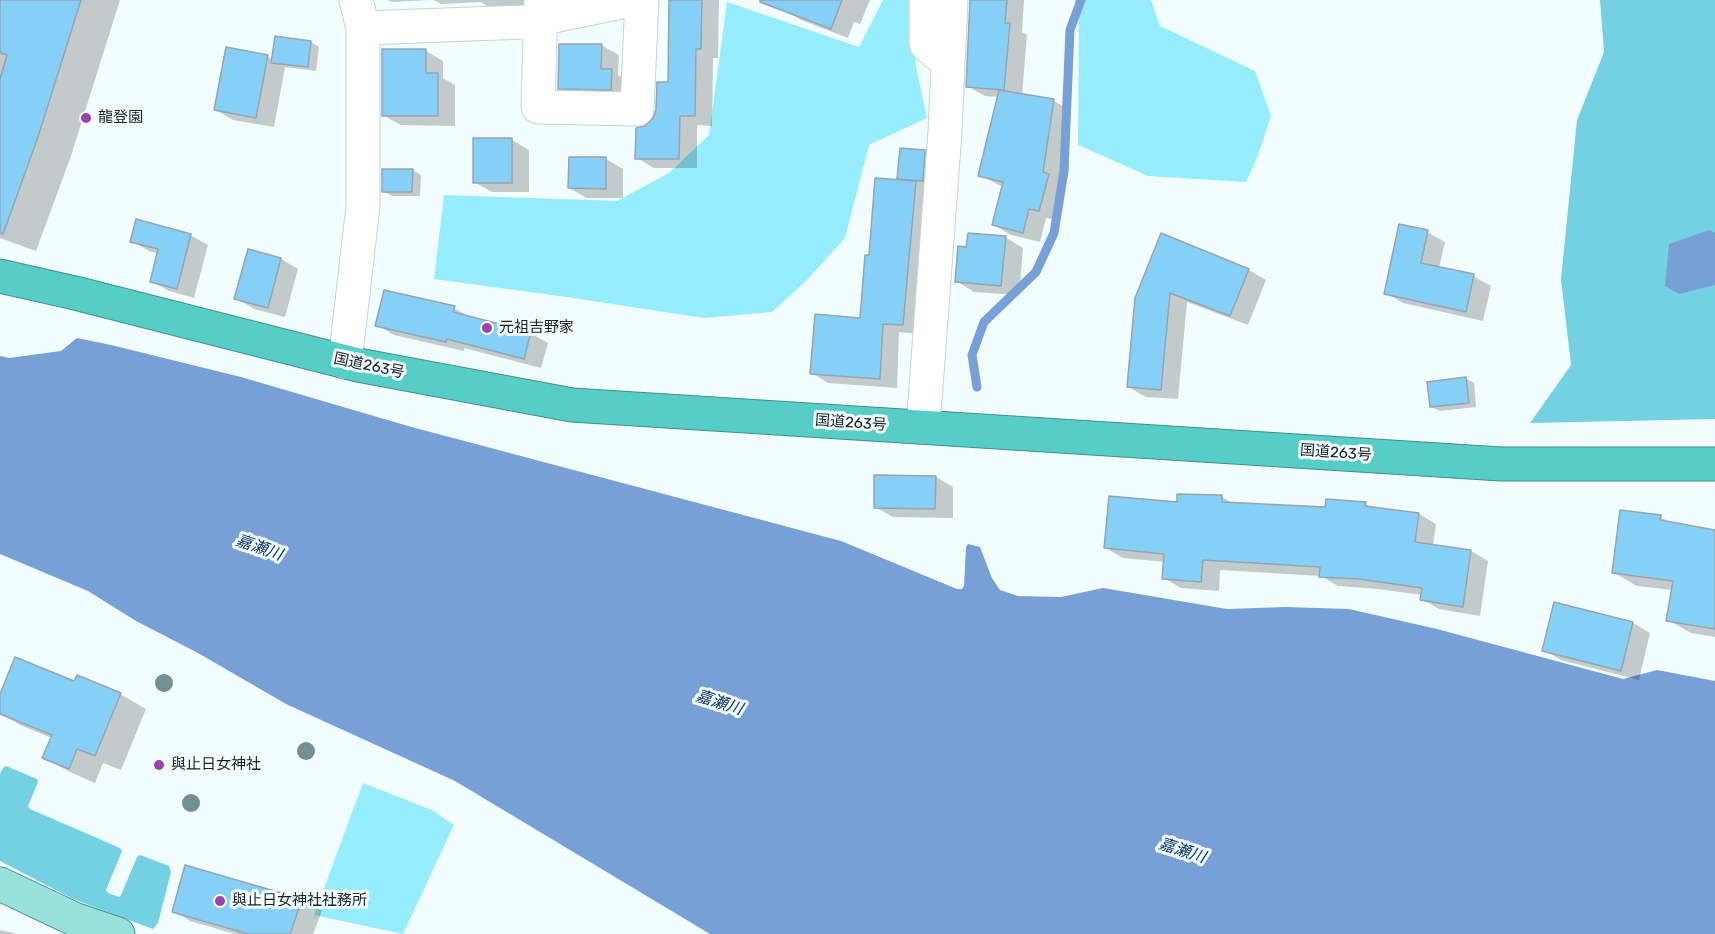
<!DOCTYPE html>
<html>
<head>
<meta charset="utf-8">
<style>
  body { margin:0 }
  canvas { display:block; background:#f2fdff }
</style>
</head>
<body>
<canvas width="1715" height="934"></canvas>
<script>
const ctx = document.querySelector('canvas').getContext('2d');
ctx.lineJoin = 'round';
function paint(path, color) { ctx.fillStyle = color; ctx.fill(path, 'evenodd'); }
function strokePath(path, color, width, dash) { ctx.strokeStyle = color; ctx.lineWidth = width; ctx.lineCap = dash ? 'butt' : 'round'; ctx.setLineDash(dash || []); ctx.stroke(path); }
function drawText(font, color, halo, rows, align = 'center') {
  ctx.font = font + ' Rubik,"Noto Sans JP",sans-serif'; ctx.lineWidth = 6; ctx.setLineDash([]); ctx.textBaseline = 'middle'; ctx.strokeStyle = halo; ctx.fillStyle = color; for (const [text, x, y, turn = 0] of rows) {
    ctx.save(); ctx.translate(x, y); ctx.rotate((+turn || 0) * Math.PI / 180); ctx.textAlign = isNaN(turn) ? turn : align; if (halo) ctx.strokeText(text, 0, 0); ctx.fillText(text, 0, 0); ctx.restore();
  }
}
const green = new Path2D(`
  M883,0H913L916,67L927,118L869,145L845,238L806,281L772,312L704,318L567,297L434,279L444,195L617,201L669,173L709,135L727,2L859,47Z
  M1075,0H1151L1160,26L1255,71L1271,116L1258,156L1246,182L1148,176L1078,145L1079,23Z
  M363,783L432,810L454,825L403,934L314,915Z`);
const forest = new Path2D(`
  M1600,0H1715V419L1530,423L1571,365L1561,279L1577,120L1604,52Z
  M6,766L37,779L38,782L28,806L30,809L120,848L122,851L106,890L108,893L119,897L121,895L137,857L140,855L169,866L171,872L158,923L153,929L73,899L0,861V774L3,768Z`);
const water = new Path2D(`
  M1709,230L1715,233V285L1679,294L1665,286L1669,244Z
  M77,338L111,345L241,377L408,426L841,541L957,589H962L964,586L966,547L968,544L980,547L992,578L1000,590L1018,596L1061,597L1103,588L1227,609L1286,607L1349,609L1437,629L1623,679L1657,670L1715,681V934H710L455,781L286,704L198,653L136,621L88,591L0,554V356L9,358L61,351Z`);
const shadow = new Path2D(`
  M0,0H120L71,156L36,251L0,238Z
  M388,0H429L392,2Z
  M434,0H533L534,13L499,14L481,2L441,4Z
  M671,0H719L718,58H713L712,126L697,125V168H654L637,158L646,127L654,119L670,84Z
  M787,0H870L860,24L854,22L848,38L801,20L784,10Z
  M971,0H1024L1022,32L1027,35L1022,95L1054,101L1071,111L1060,182L1066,185L1057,220L1046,218L1040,242L1011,235L994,225L1003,187L979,175L999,97L985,96L967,86Z
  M311,42L319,47L316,71L285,67L274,127L233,120L216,110L227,49L268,57L273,60Z
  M601,45L619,55L618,75L629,81L628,99L577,98L559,88Z
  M426,51L443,61V78L455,85V126L401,125L383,115Z
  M512,140L529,150V192H492L474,182Z
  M924,151L942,162L919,334L899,332L897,388L828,383L812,373L861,319L870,256L904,181L898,178Z
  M606,159L623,169V198H587L569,188Z
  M412,170L421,175L420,196H392L383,191Z
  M1427,232L1445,242L1439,268L1473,276L1491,286L1483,321L1403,303L1386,293Z
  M190,235L208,245L194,298L169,291L151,281L159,254L149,251L132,241Z
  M1162,235L1249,270L1266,280L1248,325L1187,302L1178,399L1146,397L1128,387Z
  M1005,237L1023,248L1019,295L974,292L956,281L968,249Z
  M249,251L281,259L298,269L285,317L254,309L236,298Z
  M454,308L471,318L530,333L548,343L541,368L464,348V351L394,335L377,325Z
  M1465,378L1474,383L1476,407L1440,411L1431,407Z
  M936,477L953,487V518L893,517L875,507Z
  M1222,497L1234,504L1327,509L1365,504L1373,508L1419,514L1436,524L1433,546L1471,551L1488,561L1480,616L1439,609L1422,599L1423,595L1378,589L1338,586L1321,576L1220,570L1219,591L1181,588L1164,578L1165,562L1123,558L1106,548L1178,504Z
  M1660,517L1673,524L1715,531V637L1691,633L1668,620L1673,590L1637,586L1613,572Z
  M1555,604L1633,623L1650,633L1639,680L1561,660L1544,650Z
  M75,683L120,694L146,709L121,770L103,763L95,783L70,772L44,758L52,738L20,725L0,713V698Z
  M186,867L306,901L322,911L313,934H235L190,921L174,911Z
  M0,930L18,934H19H0Z`);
const stream = new Path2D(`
  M977,387L972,355L984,322L1036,272L1054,233L1064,171L1070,30L1081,0`);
const building = new Path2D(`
  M0,0H81L38,137L3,234L0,233V79L7,55L0,53Z
  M669,0H702L701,49H696L695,116H680L679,159H635L636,128L645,126L653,118L656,110L657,82H668Z
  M760,0H842L831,29L760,2Z
  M970,0H1007L1005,23H1010L1004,90L966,87Z
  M275,36L311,41L308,67L271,63Z
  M559,44H602L601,69H612L611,90L558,89Z
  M226,47L268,55L256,118L214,110Z
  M382,49H426V73H438V116H382Z
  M999,90L1054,99L1043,172L1049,174L1039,211L1029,209L1023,233L992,225L1003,182L978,176Z
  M473,138H512V183H473Z
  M900,148L925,150L923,181L897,179Z
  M569,157H606V189L568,188Z
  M382,169H413L412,192H382Z
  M875,178L916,181L903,325L883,324L880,379L810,374L815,314L860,318L865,255H869Z
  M136,219L191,234L177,289L150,282L158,249L130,242Z
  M1399,224L1428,230L1421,263L1474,274L1466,312L1384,294Z
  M968,233L1006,236L1001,286L955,282L958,246L966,247Z
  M1161,233L1249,269L1230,316L1170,293L1161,390L1127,387L1135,298Z
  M248,249L281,258L268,308L234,299Z
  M384,290L455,306L453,312L531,332L524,359L447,339L446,342L375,326Z
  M1466,377L1469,403L1430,407L1427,382Z
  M874,475L936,476L935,509L874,508Z
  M1177,494L1222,495V502L1325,507L1326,499L1366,502L1365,506L1419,513L1415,542L1471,550L1463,607L1420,600L1422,588L1359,579L1319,577L1320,567L1203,560L1201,582L1162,579L1164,554L1104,548L1109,496L1177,502Z
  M1620,510L1661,515L1660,520L1715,530V629L1666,621L1673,581L1612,573Z
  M1554,602L1633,622L1621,671L1542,651Z
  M15,657L74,681L77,675L121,693L95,756L77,749L69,769L42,758L52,735L0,714V694Z
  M185,865L302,899L290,934H248L172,912Z`);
const minor = new Path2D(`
  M541,0L538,107L637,109L642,0
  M926,0V44L948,63
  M363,28L525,22L630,0
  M345,362L363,206V28L356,0
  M923,427L945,132L951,0`);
const major = new Path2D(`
  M0,884L74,919L118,934`);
const highway = new Path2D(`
  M0,276L75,293L358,365L572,405L1501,464H1715`);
const trees = [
  [164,683],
  [306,751],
  [191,803]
];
const markers = [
  [86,118,6,"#9d42ad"],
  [487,328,6,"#9d42ad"],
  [159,765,6,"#9d42ad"],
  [220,901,6,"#9d42ad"]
];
const poiNames = [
  ["龍登園",98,118],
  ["元祖吉野家",499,328],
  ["與止日女神社",171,765],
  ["與止日女神社社務所",232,901]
];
const streetNames = [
  ["国道263号",369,366,12],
  ["国道263号",851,423,4],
  ["国道263号",1336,453,4]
];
const waterNames = [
  ["嘉瀬川",259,548,19],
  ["嘉瀬川",719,703,18],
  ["嘉瀬川",1182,851,18]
];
paint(green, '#95edfe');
paint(forest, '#73d1e3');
paint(water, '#76a0d6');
paint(shadow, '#0003');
strokePath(stream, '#76a0d6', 9);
paint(building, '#86d0f8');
strokePath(building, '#96a5ad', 1.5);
strokePath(minor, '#c2d4d8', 35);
strokePath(major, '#40908c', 35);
strokePath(highway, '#40908c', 35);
strokePath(minor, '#fff', 33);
strokePath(major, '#9ae1dd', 33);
strokePath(highway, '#56cdc6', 33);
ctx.fillStyle = '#719094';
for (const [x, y] of trees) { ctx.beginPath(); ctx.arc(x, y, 9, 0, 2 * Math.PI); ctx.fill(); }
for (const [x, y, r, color] of markers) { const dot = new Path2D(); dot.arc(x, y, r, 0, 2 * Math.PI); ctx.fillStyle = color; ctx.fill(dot); strokePath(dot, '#f2fdff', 2); }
drawText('15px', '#181f20', '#f2fdff', poiNames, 'left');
drawText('15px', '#181f20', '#f2fdff', streetNames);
drawText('italic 16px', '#032e5f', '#f2fdff', waterNames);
</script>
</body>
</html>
